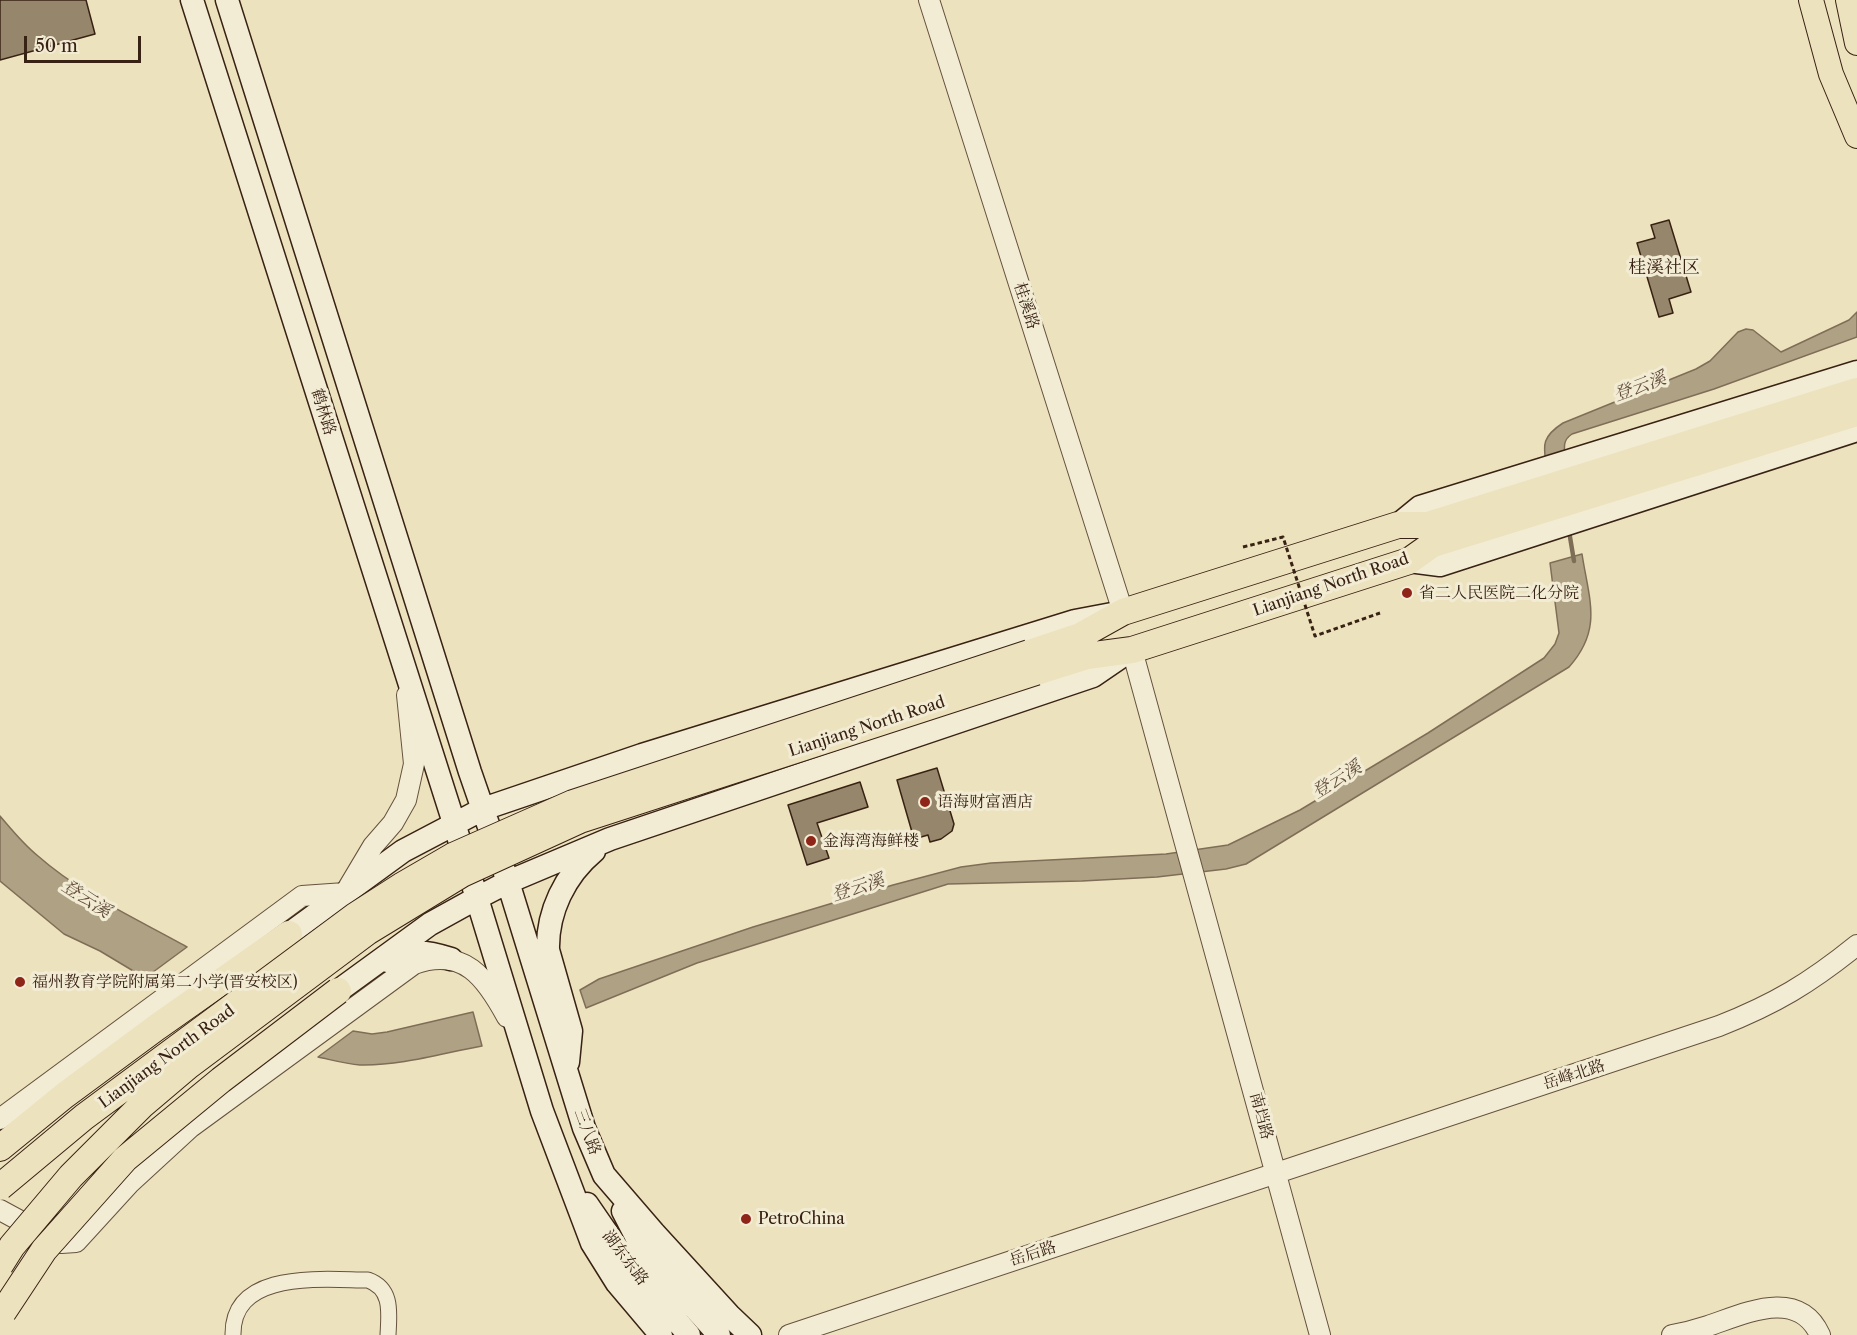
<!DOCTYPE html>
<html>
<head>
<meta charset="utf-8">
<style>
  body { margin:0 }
  #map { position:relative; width:1857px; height:1335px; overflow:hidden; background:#ede2be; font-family:"Libre Caslon Text",serif }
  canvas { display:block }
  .scale { position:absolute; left:24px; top:36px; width:117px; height:27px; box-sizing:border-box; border:3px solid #382213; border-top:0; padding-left:8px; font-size:18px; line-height:21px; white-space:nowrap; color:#382213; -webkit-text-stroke:4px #f3ecd5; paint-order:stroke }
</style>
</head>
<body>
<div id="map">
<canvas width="1857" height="1335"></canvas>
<div class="scale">50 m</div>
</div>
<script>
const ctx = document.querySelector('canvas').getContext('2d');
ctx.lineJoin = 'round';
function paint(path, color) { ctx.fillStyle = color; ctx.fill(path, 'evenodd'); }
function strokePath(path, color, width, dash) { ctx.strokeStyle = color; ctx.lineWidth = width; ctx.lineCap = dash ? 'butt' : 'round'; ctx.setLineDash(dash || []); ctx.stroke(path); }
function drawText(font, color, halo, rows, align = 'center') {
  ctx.font = font + ' "Libre Caslon Text","Noto Serif SC",serif'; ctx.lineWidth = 6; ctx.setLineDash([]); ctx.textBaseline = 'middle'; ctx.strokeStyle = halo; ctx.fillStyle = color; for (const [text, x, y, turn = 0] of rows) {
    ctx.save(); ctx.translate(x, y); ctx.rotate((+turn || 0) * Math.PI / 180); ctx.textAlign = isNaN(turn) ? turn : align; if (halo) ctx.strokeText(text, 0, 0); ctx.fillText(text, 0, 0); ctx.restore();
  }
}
const water = new Path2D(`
  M1857,312V337L1714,389L1572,434C1563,440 1564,446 1565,457L1547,467C1542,444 1543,436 1563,423L1696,369L1710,361L1738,332L1746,329L1753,330L1781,352L1849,320Z
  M1582,554C1589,600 1603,629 1569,667L1246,864L1226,869L1157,877L1082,881L948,884L697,963L586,1008L580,990L599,979L753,927L893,885L961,867L991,863L1166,854L1228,845L1300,810L1428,733L1544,658L1555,644L1559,633L1550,563Z
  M0,816C12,830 23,844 38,856C81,894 137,919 187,947L145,978L100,951L64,934L0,881Z
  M473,1012L482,1046C443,1053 401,1066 360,1065C346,1064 332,1060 318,1057L353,1031L372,1034L387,1032Z`);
const stream = new Path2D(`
  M1569,531L1574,561`);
const building = new Path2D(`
  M0,0H86L95,34L0,60Z
  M1669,220L1691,292L1669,299L1673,313L1659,317L1637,243L1655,238L1651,225Z
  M937,768L954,824L952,831L941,839L930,842L928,835L914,839L897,780Z
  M860,782L868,807L817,823L829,858L807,865L788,805Z`);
const minor = new Path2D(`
  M233,1335C232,1269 324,1280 368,1280C393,1289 389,1313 388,1335`);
const tertiary = new Path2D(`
  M929,0L1123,612
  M1132,650L1320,1335
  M0,1119L302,896L345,893L373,846L393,823L406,800L414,764L407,695
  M0,1210L61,1243L76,1242L129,1184L191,1127L414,964C464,946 486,978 507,1017
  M789,1335L1719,1026C1775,1004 1810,983 1857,945
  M1672,1335C1684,1333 1696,1330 1708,1326C1744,1314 1798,1287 1820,1335`);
const secondary = new Path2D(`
  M192,0L454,823L542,1111L592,1243L617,1283L661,1335
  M227,0L470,772L508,882L584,1128L604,1175L654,1233L729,1315L750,1335
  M1398,525L1420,507L1857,372
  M1409,561L1440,565L1857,430
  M289,934L403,851L483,809L642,755L1075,621L1112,614
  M388,961C413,949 426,951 451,959
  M338,991L430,924L477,898L508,882L610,839L1093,676L1131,650
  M568,1062L571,1031L548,950C547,912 565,875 594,851
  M587,1204L633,1271L689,1335
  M623,1211L640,1244L654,1263L719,1335`);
const primary = new Path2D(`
  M1811,0L1831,74L1857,136
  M1848,0L1857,43`);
const trunk = new Path2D(`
  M1029,653L1080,636L1123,612L1398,525H1428L1857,391
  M1036,672L1087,656L1132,650L1409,561L1433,544L1857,413
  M0,1148L65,1095L157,1027L289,934`);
const pathBridge = new Path2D(`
  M1243,547L1283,537L1315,636L1380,613`);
const trunkBridge = new Path2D(`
  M0,1187L84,1117L355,916L403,885L453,856L573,803L1029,653
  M0,1265L12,1246L71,1176L142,1105L188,1066L367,932L462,874L580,820L1036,672
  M3,1312L44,1250L125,1159L221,1080L338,991`);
const markers = [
  [1407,593,6,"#8f2418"],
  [925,802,6,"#8f2418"],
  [811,841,6,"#8f2418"],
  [20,982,6,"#8f2418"],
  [746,1219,6,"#8f2418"]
];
const streetNames = [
  ["桂溪路",1026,306,72],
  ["鹤林路",323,412,73],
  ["Lianjiang North Road",1331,585,-19],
  ["Lianjiang North Road",867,727,-18],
  ["Lianjiang North Road",167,1057,-36],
  ["岳峰北路",1574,1075,-18],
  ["南垱路",1261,1116,75],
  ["三八路",587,1132,70],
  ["岳后路",1033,1254,-18],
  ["湖东东路",625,1258,53]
];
const poiNames = [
  ["省二人民医院二化分院",1419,593],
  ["语海财富酒店",937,802],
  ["金海湾海鲜楼",823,841],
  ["福州教育学院附属第二小学(晋安校区)",32,982],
  ["PetroChina",758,1219]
];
const neighbourhoodNames = [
  ["桂溪社区",1664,268]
];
const waterNames = [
  ["登云溪",1640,387,-20],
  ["登云溪",1337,780,-32],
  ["登云溪",858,888,-17],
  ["登云溪",86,899,33]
];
paint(water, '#afa184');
strokePath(water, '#7f6e57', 1.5);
strokePath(stream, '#7f6e57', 4.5);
paint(building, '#96866c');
strokePath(building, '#382213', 1.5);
strokePath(minor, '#65523e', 17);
strokePath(tertiary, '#65523e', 22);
strokePath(secondary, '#382213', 25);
strokePath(primary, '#382213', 26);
strokePath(trunk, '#382213', 28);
strokePath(minor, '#f3ecd5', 15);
strokePath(tertiary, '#f3ecd5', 20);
strokePath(secondary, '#f3ecd5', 22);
strokePath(primary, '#ede2be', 24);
strokePath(trunk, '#ede2be', 26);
strokePath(trunkBridge, '#382213', 28, []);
strokePath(pathBridge, '#382213', 3, [4.5, 3]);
strokePath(trunkBridge, '#ede2be', 26);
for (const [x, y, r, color] of markers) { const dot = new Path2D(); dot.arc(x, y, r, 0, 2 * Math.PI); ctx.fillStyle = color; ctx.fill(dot); strokePath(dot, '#f3ecd5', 2); }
drawText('16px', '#382213', '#f3ecd5', streetNames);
drawText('16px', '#382213', '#f3ecd5', poiNames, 'left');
drawText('18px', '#382213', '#f3ecd5', neighbourhoodNames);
drawText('italic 18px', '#624e3b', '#f3ecd5', waterNames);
</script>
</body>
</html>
